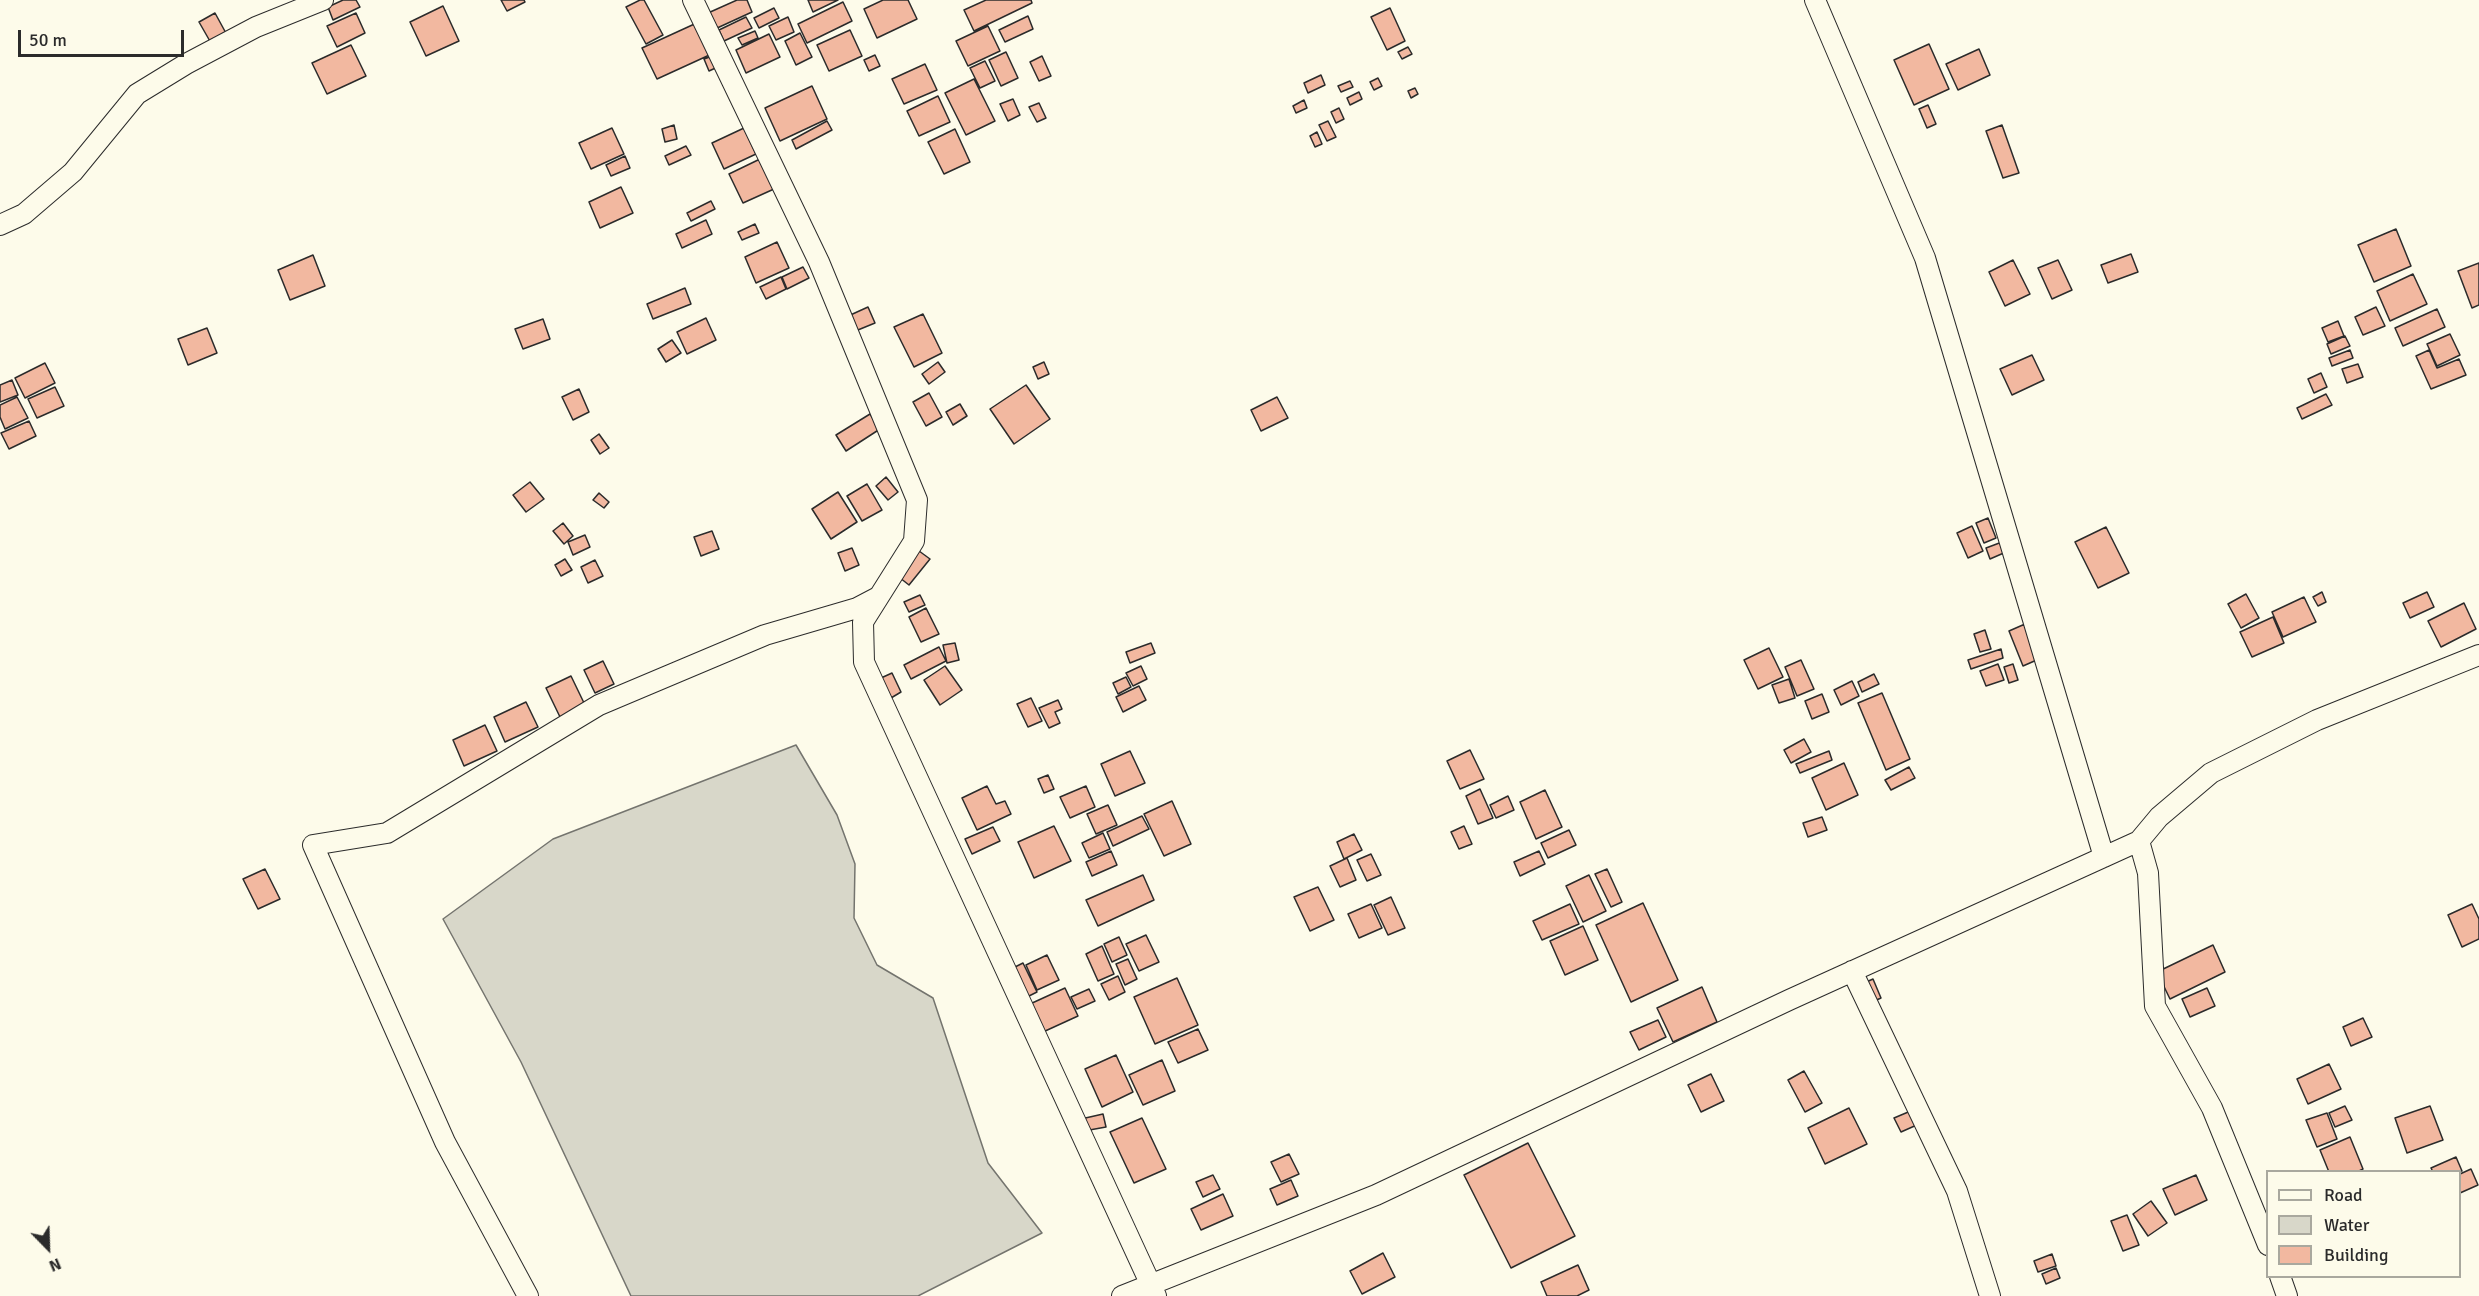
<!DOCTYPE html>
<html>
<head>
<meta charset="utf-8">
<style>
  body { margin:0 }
  #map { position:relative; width:2479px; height:1296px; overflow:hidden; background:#fdfbea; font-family:Signika,sans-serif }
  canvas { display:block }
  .legend { position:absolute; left:2266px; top:1170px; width:195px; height:108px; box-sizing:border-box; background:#fdfbea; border:2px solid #a9a89e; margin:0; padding:8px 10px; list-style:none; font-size:18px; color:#2b2b2b }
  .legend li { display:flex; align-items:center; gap:12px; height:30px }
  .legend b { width:30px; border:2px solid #a9a89e }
  .north { position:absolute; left:18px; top:1218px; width:60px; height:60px; -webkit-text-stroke:4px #fdfbea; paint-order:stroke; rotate:157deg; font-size:16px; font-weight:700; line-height:24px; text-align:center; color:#2b2b2b }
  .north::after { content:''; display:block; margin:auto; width:21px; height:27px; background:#2b2b2b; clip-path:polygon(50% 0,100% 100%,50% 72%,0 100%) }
  .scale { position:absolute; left:18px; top:30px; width:166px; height:27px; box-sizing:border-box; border:3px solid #2b2b2b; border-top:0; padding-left:8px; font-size:18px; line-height:21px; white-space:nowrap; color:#2b2b2b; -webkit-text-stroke:4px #fdfbea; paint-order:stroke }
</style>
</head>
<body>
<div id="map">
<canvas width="2479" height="1296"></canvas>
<ul class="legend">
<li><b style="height:8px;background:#fdfbea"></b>Road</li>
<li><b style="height:16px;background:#d8d7c9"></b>Water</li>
<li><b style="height:16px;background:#f2b8a0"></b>Building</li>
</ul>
<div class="north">N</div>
<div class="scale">50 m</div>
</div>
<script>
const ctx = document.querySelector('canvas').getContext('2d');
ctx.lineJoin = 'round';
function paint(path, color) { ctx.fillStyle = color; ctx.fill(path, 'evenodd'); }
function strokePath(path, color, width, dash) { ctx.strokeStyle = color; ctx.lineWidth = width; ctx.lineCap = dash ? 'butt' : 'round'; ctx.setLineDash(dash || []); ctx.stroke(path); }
const water = new Path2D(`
  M796,745L837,815L855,864L854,918L877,965L933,998L988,1163L1042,1233L918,1296H631L521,1062L443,919L553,839Z`);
const building = new Path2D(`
  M343,0H356L360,7L333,20L328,7Z
  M501,0H524L525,2L507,11Z
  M640,0H644L663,35L646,44L626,7Z
  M737,0H747L752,12L715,29L708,13Z
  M808,0H838L813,12Z
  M883,0H908L917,19L877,38L864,9Z
  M986,0H1031L1032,3L974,31L964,10Z
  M843,2L852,21L807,43L798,24Z
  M443,6L459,41L426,56L410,22Z
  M774,8L779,18L759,28L754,18Z
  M1390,8L1405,41L1387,50L1371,17Z
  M215,13L227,35L211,43L199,22Z
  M356,13L365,33L337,47L327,26Z
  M1028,16L1033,29L1005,42L999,30Z
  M746,17L752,28L724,41L719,30Z
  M788,17L794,32L776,40L769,26Z
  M701,21L716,52L657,79L642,48Z
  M988,26L1000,51L968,66L956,41Z
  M850,30L862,56L829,71L817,45Z
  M755,31L758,38L742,45L738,38Z
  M800,33L812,57L796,65L785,41Z
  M769,34L780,57L746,73L736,50Z
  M1929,44L1949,89L1914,105L1894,60Z
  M351,45L366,76L327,94L312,63Z
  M1408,47L1412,54L1402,59L1398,52Z
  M1979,49L1990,75L1958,90L1946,64Z
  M1006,52L1018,78L1001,86L989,60Z
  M718,54L722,65L709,71L704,59Z
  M875,55L880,66L869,71L864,60Z
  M1042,56L1051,76L1039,81L1030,62Z
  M985,61L995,81L980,88L970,68Z
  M925,64L937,90L904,104L892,79Z
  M1321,75L1325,85L1308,93L1304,83Z
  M1378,78L1382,86L1374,90L1370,82Z
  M974,79L995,121L966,135L945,93Z
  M1350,81L1353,87L1341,92L1338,86Z
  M812,86L827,119L780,141L765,108Z
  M1415,88L1418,94L1411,98L1408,91Z
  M1359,92L1362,99L1350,105L1347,98Z
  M938,96L950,122L919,136L907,111Z
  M1013,99L1020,115L1008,121L1000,104Z
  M1304,100L1307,108L1296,113L1293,106Z
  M1039,103L1046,118L1037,122L1029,107Z
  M1928,105L1936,124L1927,128L1919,109Z
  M1339,108L1344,119L1336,123L1331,112Z
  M827,121L832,130L796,149L792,140Z
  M1328,121L1336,137L1327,141L1319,125Z
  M674,125L677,139L665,142L662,129Z
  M2002,125L2019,173L2003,178L1986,131Z
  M612,128L624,154L591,169L579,143Z
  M744,128L756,154L724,169L712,143Z
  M955,129L970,162L944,174L928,142Z
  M1317,132L1322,144L1315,147L1310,136Z
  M686,146L691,155L669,165L665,156Z
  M625,156L630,168L611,176L606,165Z
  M760,159L774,189L743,203L729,174Z
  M621,187L633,213L600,228L589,202Z
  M711,201L715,209L691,221L687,213Z
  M706,220L712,234L682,248L676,234Z
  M755,224L759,233L742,240L738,232Z
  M2396,229L2411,266L2374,282L2358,245Z
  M777,242L789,268L756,283L745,257Z
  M2131,254L2138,272L2108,283L2101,265Z
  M313,255L325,286L290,300L278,270Z
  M2013,260L2030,294L2005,306L1989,272Z
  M2058,260L2072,290L2052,299L2038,268Z
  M2479,263V305L2472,308L2458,271Z
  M803,267L809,278L787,289L782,277Z
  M2413,274L2427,304L2390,321L2377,291Z
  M781,277L786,289L766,299L760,287Z
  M685,288L691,304L653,319L647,304Z
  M868,307L875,323L853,332L846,317Z
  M2376,307L2385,326L2363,335L2355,317Z
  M2437,309L2445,327L2403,346L2395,328Z
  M923,314L942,353L914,367L894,327Z
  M706,318L716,340L687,354L677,332Z
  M543,319L550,339L523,349L515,329Z
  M2338,321L2344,336L2328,342L2322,328Z
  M207,328L217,353L188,365L178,339Z
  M2450,334L2460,355L2437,366L2427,344Z
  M2345,336L2350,346L2331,354L2327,344Z
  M672,340L681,353L666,362L658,349Z
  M2350,350L2353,358L2332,366L2329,358Z
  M2429,350L2437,368L2459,359L2466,375L2431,389L2416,356Z
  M2032,355L2044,380L2012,395L2000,369Z
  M938,362L945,372L929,384L922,374Z
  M1044,362L1049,374L1038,379L1033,367Z
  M45,363L55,383L25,398L15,378Z
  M2358,364L2363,377L2347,383L2342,369Z
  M2321,373L2327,387L2314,393L2308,379Z
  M12,380L18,395L0,402V385Z
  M1026,385L1050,419L1014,444L990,409Z
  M55,387L64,406L37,418L28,399Z
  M579,389L589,412L573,420L562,397Z
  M929,393L942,417L926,426L913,402Z
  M2326,394L2332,405L2302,419L2297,408Z
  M17,397L28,418L5,429L0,417V405Z
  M1277,397L1288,418L1261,431L1251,410Z
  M960,404L967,416L953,425L946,412Z
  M870,414L880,429L846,451L836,435Z
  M29,421L36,436L9,449L1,433Z
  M599,434L609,448L600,454L591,440Z
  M886,477L898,492L888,500L876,486Z
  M530,482L544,499L526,512L513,495Z
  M867,484L882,510L862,521L847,496Z
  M838,492L857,522L831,539L812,509Z
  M599,493L609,502L604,508L593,500Z
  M1988,518L1996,538L1984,543L1976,523Z
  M563,523L573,536L564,544L553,531Z
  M1972,526L1983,551L1968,558L1957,533Z
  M2106,527L2129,573L2098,588L2075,542Z
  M712,531L719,549L701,556L694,537Z
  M585,535L590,547L573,555L568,542Z
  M2002,542L2006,552L1990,559L1986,548Z
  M852,548L859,565L845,571L838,553Z
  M915,548L930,559L909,585L895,574Z
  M565,559L572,570L561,576L555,565Z
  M595,560L603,576L588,583L581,567Z
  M2322,592L2326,602L2318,606L2313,597Z
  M2427,592L2434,607L2410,618L2403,603Z
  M2246,594L2259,618L2241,628L2228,604Z
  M920,595L925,605L909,612L904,602Z
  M2304,597L2316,622L2283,637L2272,612Z
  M2464,603L2476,629L2441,647L2428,621Z
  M926,608L939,634L921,642L909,617Z
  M2273,617L2284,643L2252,657L2240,632Z
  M2025,624L2039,659L2023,666L2009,631Z
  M1985,630L1991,649L1980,652L1974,634Z
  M955,643L959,660L947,663L943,645Z
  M1151,643L1155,653L1130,663L1126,652Z
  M939,647L946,661L911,679L904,665Z
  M1769,648L1783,677L1758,689L1744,660Z
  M2001,649L2003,658L1971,669L1968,660Z
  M1801,660L1814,689L1797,696L1785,667Z
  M603,661L614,684L595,693L584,670Z
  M1998,664L2004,680L1986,686L1980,671Z
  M2013,664L2018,680L2009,683L2004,667Z
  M945,666L962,690L940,705L924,680Z
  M1141,666L1147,679L1133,686L1126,673Z
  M892,673L901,692L891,698L881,678Z
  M1874,674L1879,684L1862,692L1858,682Z
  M571,676L585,705L560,717L546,688Z
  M1126,677L1131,687L1118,694L1113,683Z
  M1789,679L1795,698L1779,703L1772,685Z
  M1852,681L1859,696L1841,705L1834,690Z
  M1139,686L1146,700L1123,712L1116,697Z
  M1882,693L1910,759L1886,770L1858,703Z
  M1822,694L1829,712L1812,719L1805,701Z
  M1031,698L1042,721L1028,727L1017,704Z
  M1058,700L1062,709L1055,712L1060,723L1049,728L1039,708Z
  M526,702L538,727L505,742L494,717Z
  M485,725L497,751L464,766L453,740Z
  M1804,739L1811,752L1791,763L1784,750Z
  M1470,750L1484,779L1460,789L1447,761Z
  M1130,751L1145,783L1115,796L1101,764Z
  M1829,751L1832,760L1800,773L1796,764Z
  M1844,763L1858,795L1826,810L1812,778Z
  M1909,767L1915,778L1891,790L1885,780Z
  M1048,775L1054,789L1044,793L1038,779Z
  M987,786L996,804L1005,801L1011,814L977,830L962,798Z
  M1086,786L1095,807L1070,818L1060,797Z
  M1480,789L1493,818L1478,824L1466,796Z
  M1545,790L1562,827L1536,839L1520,802Z
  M1508,796L1514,810L1496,818L1490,805Z
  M1172,801L1191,844L1164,856L1144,814Z
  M1108,805L1117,825L1096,834L1087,814Z
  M1142,816L1149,829L1113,846L1107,832Z
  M1822,817L1827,830L1808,837L1803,823Z
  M1054,826L1071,861L1034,878L1018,842Z
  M1464,826L1472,844L1459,849L1451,832Z
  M993,827L1000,841L972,854L965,839Z
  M1569,830L1576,845L1548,858L1541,843Z
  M1103,833L1110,849L1089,858L1082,843Z
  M1354,834L1362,850L1344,859L1337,842Z
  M1111,851L1117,865L1092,876L1086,862Z
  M1539,851L1545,864L1520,876L1514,862Z
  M1371,854L1381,875L1367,881L1357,860Z
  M1347,858L1356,880L1340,887L1330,866Z
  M265,869L280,899L258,909L243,879Z
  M1607,869L1622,902L1611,907L1595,874Z
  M1143,875L1154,900L1098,926L1086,900Z
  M1589,875L1606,911L1583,922L1566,886Z
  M1318,887L1334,920L1310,931L1294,897Z
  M1391,897L1405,928L1388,935L1374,905Z
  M1643,903L1678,980L1631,1002L1596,925Z
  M1371,904L1382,928L1359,938L1348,914Z
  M1570,904L1579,924L1542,940L1533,921Z
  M2472,904L2479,919V939L2462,947L2448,915Z
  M1583,926L1598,960L1565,975L1550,941Z
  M1146,935L1159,962L1139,971L1126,944Z
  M1119,937L1127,955L1112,962L1104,944Z
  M2213,945L2225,972L2170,999L2157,972Z
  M1102,946L1114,974L1098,981L1086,954Z
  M1047,955L1059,980L1037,990L1026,965Z
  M1128,959L1137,979L1125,985L1116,964Z
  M1023,963L1037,992L1023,999L1009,970Z
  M1118,976L1125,992L1109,1000L1101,984Z
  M1177,978L1198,1025L1155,1044L1134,997Z
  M1873,979L1881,998L1861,1007L1853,988Z
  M1702,987L1717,1022L1673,1042L1657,1008Z
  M1065,988L1078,1016L1043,1032L1030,1004Z
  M2207,988L2215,1006L2190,1017L2182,999Z
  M1089,989L1095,1001L1077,1009L1071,997Z
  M2363,1018L2372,1037L2351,1046L2343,1027Z
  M1658,1020L1666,1037L1639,1050L1630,1032Z
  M1198,1029L1208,1050L1178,1063L1168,1042Z
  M1116,1055L1133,1092L1102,1107L1085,1069Z
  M1162,1060L1175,1091L1143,1105L1129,1075Z
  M2329,1064L2341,1089L2308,1104L2297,1079Z
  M1804,1071L1822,1103L1805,1112L1788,1080Z
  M1711,1074L1724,1101L1701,1112L1688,1085Z
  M2345,1106L2352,1120L2335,1127L2329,1113Z
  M2430,1106L2443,1140L2407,1153L2395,1118Z
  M1849,1108L1867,1144L1825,1164L1808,1128Z
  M1913,1110L1919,1124L1901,1132L1894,1118Z
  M2327,1113L2337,1139L2317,1147L2306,1120Z
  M1103,1114L1106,1127L1084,1131L1081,1119Z
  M1142,1118L1166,1169L1134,1183L1110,1132Z
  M2350,1137L2363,1169L2357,1172H2329L2320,1150Z
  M1528,1143L1575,1236L1511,1268L1464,1175Z
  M1289,1154L1299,1174L1281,1182L1271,1162Z
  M2456,1157L2462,1171L2433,1172L2431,1168Z
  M2471,1169L2478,1185L2460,1193V1174Z
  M1213,1175L1220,1189L1203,1197L1196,1182Z
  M2196,1175L2207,1200L2175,1215L2163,1189Z
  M1291,1180L1298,1196L1277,1205L1270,1189Z
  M1223,1194L1233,1216L1201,1230L1191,1209Z
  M2151,1201L2167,1223L2148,1236L2133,1214Z
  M2127,1215L2139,1245L2123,1251L2111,1221Z
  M1383,1253L1395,1277L1362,1294L1350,1271Z
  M2052,1254L2056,1266L2038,1272L2034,1261Z
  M1578,1265L1589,1290L1577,1296H1547L1541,1282Z
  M2056,1268L2060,1278L2046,1284L2042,1274Z`);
const street = new Path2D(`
  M693,0L819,262L917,500L914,541L863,622L864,662L1156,1296
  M1815,0L1925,258L2104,857
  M0,225L24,214L73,172L137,94L186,64L256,27L323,0
  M1852,971L1957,1191L1990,1296
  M2268,1245L2212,1108L2155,1006L2148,873L2139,841L2159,817L2211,773L2317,720L2479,655
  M2280,1276L2287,1296
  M528,1296L445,1142L313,845L387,833L599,705L765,635L857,608L878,597
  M1122,1296L1376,1195L1789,1000L2139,841`);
paint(water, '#d8d7c9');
strokePath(water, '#74746e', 1.5);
paint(building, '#f2b8a0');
strokePath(building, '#2b2b2b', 1.5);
strokePath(street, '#2b2b2b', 22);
strokePath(street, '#fdfbea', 20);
</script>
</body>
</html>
